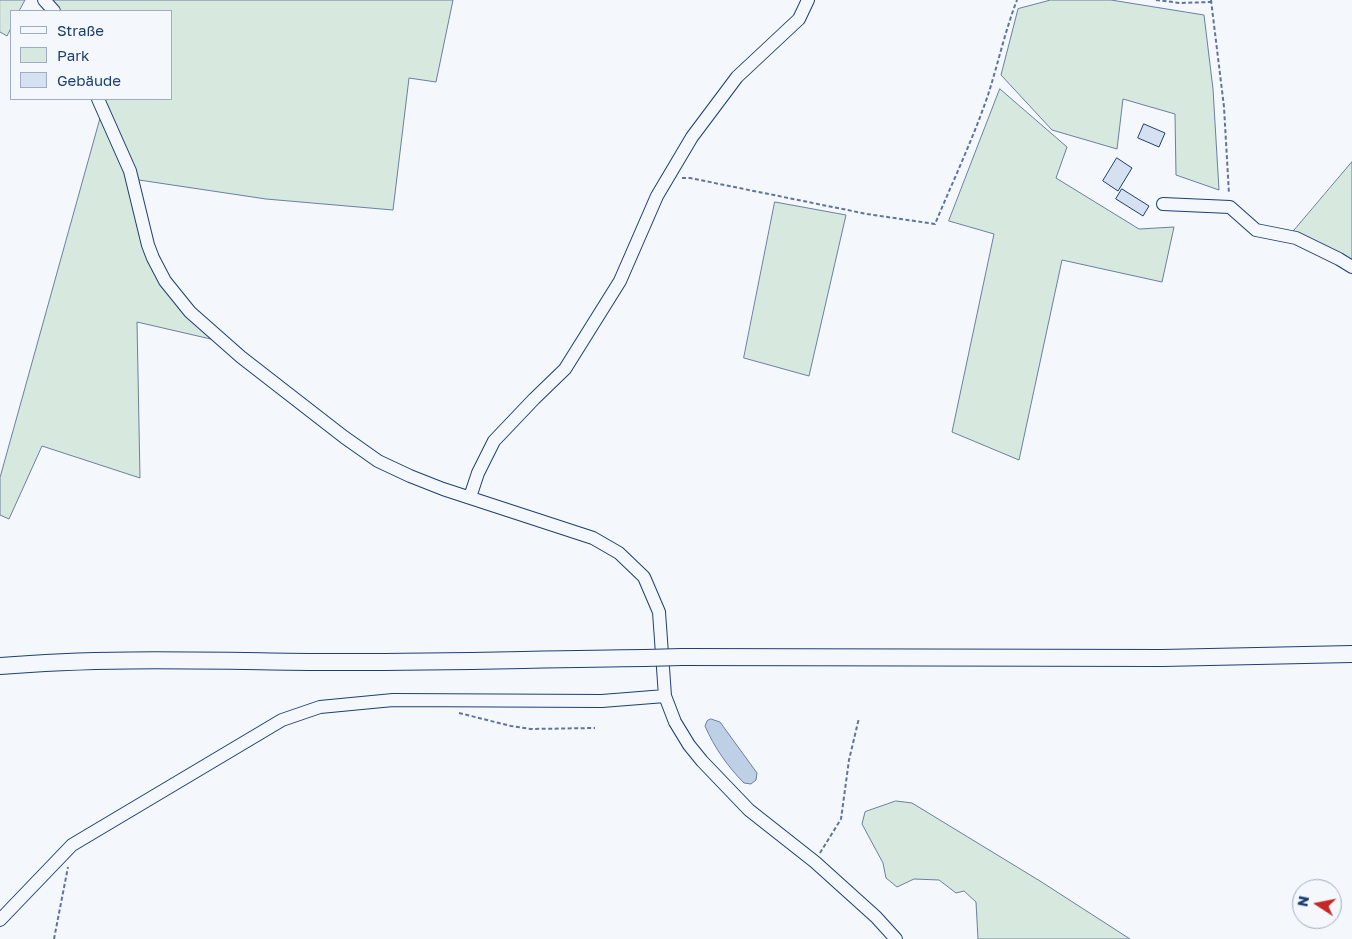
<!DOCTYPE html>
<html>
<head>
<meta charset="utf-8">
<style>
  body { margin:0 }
  #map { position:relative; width:1352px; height:939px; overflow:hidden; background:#f4f7fb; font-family:"Golos Text",sans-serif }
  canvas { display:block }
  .legend { position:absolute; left:10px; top:10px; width:162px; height:90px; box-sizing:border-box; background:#f4f7fb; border:1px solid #9eadc5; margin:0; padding:6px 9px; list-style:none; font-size:15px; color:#1d3f73 }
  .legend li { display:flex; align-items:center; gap:10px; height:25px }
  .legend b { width:25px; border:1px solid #9eadc5 }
  .north { position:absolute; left:1292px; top:879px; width:50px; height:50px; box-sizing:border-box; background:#f4f7fb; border:1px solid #9eadc5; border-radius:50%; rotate:281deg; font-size:14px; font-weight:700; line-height:20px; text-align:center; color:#1d3f73 }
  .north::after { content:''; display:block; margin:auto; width:18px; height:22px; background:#c62828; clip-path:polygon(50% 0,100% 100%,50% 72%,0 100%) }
</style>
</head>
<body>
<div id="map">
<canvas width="1352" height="939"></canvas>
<ul class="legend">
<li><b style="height:6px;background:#f4f7fb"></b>Straße</li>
<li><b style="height:14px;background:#d7e8df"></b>Park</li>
<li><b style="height:14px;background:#d5e0f0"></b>Gebäude</li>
</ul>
<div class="north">N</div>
</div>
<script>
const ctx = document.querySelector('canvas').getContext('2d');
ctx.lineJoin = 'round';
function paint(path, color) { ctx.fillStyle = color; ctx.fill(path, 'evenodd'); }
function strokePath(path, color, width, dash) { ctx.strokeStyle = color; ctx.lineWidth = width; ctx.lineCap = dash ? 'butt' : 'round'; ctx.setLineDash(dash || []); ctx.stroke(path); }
const green = new Path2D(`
  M0,0H25L19,11H11V28L7,36L0,32Z
  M52,0H453L436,82L409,78L393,210L266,199L139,180L104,99H171V11H60Z
  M1051,0H1111L1204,15L1213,89L1219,190L1176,175L1175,114L1123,99L1117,149L1052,130L1001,75L1018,9Z
  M1000,89L1067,147L1056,178L1139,229L1174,227L1162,282L1062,260L1019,460L952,432L994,234L949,221Z
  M102,112L128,169L153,264L215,340L137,322L140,478L42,446L9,519L0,515V478Z
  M1352,162V261L1292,233Z
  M775,202L846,215L809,376L744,358Z
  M896,801L912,803L1040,881L1130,939H978L976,902L964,891L956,893L939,880L914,879L897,887L886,878L883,863L862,824L865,812Z`);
const water = new Path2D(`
  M711,719L720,722L757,773L756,780L751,784L744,783C728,767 714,747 705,726L707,721Z`);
const building = new Path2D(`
  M1144,124L1165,133L1159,147L1138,138Z
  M1117,158L1132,168L1118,191L1103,181Z
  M1122,189L1149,206L1143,216L1116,199Z`);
const path = new Path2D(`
  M1156,0L1180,3L1211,2
  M1211,0L1224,107L1229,194
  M682,178H690L867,214L935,224C953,181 973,139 988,95C998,64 1005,31 1017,0
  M459,713L511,726L531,729L595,728
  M820,853L841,819L849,760L859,718
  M54,939L68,867`);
const minor = new Path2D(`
  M44,0L54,11
  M98,99L130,171L148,245L153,258L165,281L190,312L241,357L344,437L378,461L410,476L443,489L593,538L619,553L644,577L659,612L665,696L675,722L689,745L702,761L749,810L815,862L876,917L896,939
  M1163,204L1230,207L1256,230L1296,238L1339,259L1352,267
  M470,497L478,473L494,441L534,399L565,369L620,281L657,196L692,137L737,77L799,19L808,0
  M0,920L72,845L282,720L320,707L393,700L602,701L665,696`);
const major = new Path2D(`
  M682,657L1162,658L1352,654
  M0,666C106,657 214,661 321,662C429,663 537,659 645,658`);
const majorBridge = new Path2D(`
  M645,658L682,657`);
paint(green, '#d7e8df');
strokePath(green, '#687fa3', 1);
paint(water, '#bed0e5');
strokePath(water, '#687fa3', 1);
paint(building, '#d5e0f0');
strokePath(building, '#1d3f73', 1);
strokePath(minor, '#1d3f73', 14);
strokePath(major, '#1d3f73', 18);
strokePath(path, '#5e769c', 2, [4, 2.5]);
strokePath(minor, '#f4f7fb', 12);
strokePath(major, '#f4f7fb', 16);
strokePath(majorBridge, '#1d3f73', 18, []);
strokePath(majorBridge, '#f4f7fb', 16);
</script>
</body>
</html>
